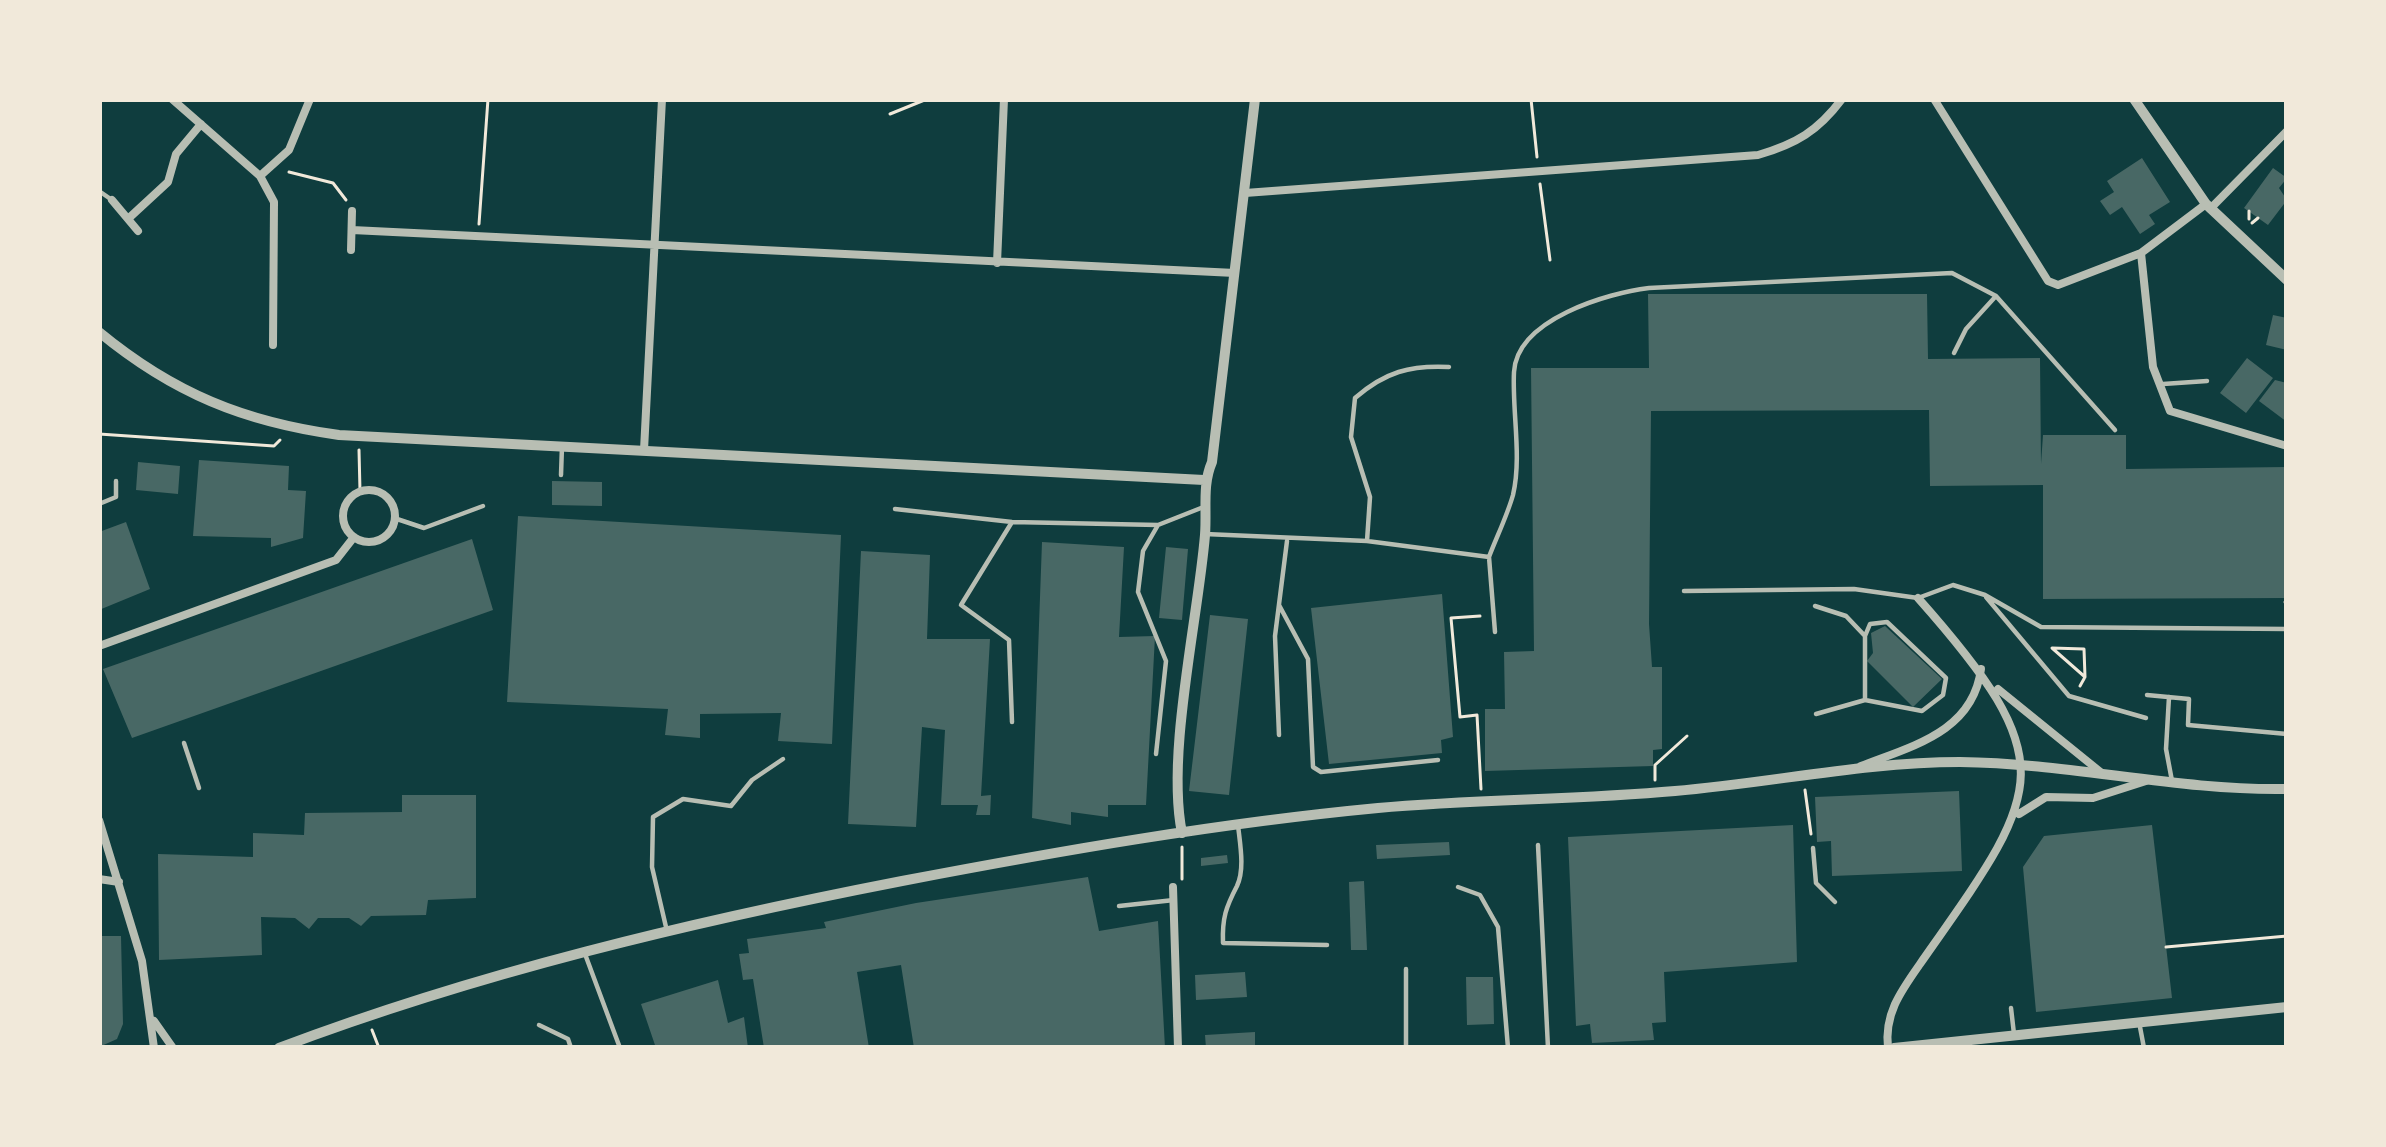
<!DOCTYPE html>
<html>
<head>
<meta charset="utf-8">
<style>
  body { margin:0 }
  #map { position:relative; width:2386px; height:1147px; overflow:hidden; background:#0f3d3e; font-family:"PT Sans Narrow",sans-serif }
  canvas { display:block }
  .frame { position:absolute; inset:0; border:102px solid #f1e9da; pointer-events:none }
</style>
</head>
<body>
<div id="map">
<canvas width="2386" height="1147"></canvas>
<div class="frame"></div>
</div>
<script>
const ctx = document.querySelector('canvas').getContext('2d');
ctx.lineJoin = 'round';
function paint(path, color) { ctx.fillStyle = color; ctx.fill(path, 'evenodd'); }
function strokePath(path, color, width, dash) { ctx.strokeStyle = color; ctx.lineWidth = width; ctx.lineCap = dash ? 'butt' : 'round'; ctx.setLineDash(dash || []); ctx.stroke(path); }
const building = new Path2D(`
  M2142,158L2170,202L2149,215L2155,224L2140,234L2122,207L2110,215L2100,201L2114,192L2107,181Z
  M2273,168L2287,178L2279,188L2287,200L2268,225L2244,208Z
  M1648,294H1927L1928,359L2040,358L2041,464L2043,435H2126V469L2287,467V598L2043,599V485L1930,486L1929,410L1651,411L1649,624L1652,667H1662V749L1653,750V766L1485,771V709H1505L1504,652L1534,651L1531,368H1649Z
  M2273,315L2287,318V350L2266,345Z
  M2247,358L2273,378L2246,413L2220,393Z
  M2275,380L2287,383V422L2259,401Z
  M199,460L289,466L288,490L306,491L303,538L271,547V538L193,536Z
  M138,462L180,466L178,494L136,490Z
  M552,481L602,482V506L552,505Z
  M518,516L841,535L832,744L778,741L781,713L700,714V738L665,735L668,709L507,702Z
  M126,522L150,589L99,610V532Z
  M472,539L493,610L132,738L103,669Z
  M1042,542L1124,547L1119,637L1155,636L1146,805H1108V817L1071,812V825L1032,818Z
  M1166,547L1188,549L1182,620L1159,618Z
  M861,551L930,555L927,639H990L981,796L991,795L990,815H976L978,805H941L945,730L922,727L916,827L848,824Z
  M1442,594L1453,737L1441,740L1442,753L1329,764L1311,608Z
  M1210,615L1248,619L1229,795L1189,791Z
  M1885,626L1942,679L1913,707L1867,661L1873,653L1871,633Z
  M1959,791L1962,871L1832,876L1831,841L1817,842L1815,797Z
  M402,795H476V898L428,900L426,915L371,916L361,926L349,918H318L309,929L295,918L261,917L262,955L159,960L158,854L253,857V833L304,835L305,813L402,812Z
  M1793,825L1797,962L1664,972L1666,1022L1652,1023L1654,1040L1592,1043L1590,1024L1576,1026L1568,837Z
  M2152,825L2172,998L2036,1012L2023,867L2044,836Z
  M1449,842L1450,855L1377,859L1376,845Z
  M1227,855L1228,863L1201,866V858Z
  M1088,877L1099,931L1158,921L1165,1048H914L901,965L857,972L869,1048H764L753,979L743,980L739,954L749,953L747,939L826,928L824,922L916,903Z
  M1364,881L1367,950H1351L1349,882Z
  M99,936H121L123,1024L117,1039L99,1047Z
  M1245,972L1247,997L1196,1000L1195,975Z
  M1466,977H1493L1494,1024L1467,1025Z
  M718,980L728,1023L744,1017L748,1048H656L641,1004Z
  M1255,1032V1048H1206L1205,1035Z`);
const path = new Path2D(`
  M1531,99L1537,157
  M890,114L927,99
  M289,172L333,183L346,200
  M1540,184L1550,260
  M2249,219V211
  M2252,223L2258,218
  M479,224L488,99
  M99,434L274,446L280,440
  M359,450L360,491
  M2285,602H2287
  M1480,616L1451,618L1460,717L1477,715L1481,789
  M2080,686L2085,677L2052,648L2084,649L2085,677
  M1655,780V765L1687,736
  M1805,790L1811,834
  M1182,879V847
  M2166,947L2287,936
  M372,1030L379,1048`);
const service = new Path2D(`
  M99,191L112,200
  M1996,296L2115,430
  M2163,384L2207,381
  M561,475L562,446
  M99,504L116,497V481
  M895,509L1012,522L1158,525
  M394,518L424,528L483,506
  M1012,522L961,605L1009,640L1012,722
  M1205,534L1367,541L1489,557L1495,632
  M1367,541L1370,497L1351,437L1355,398C1385,372 1410,365 1449,367
  M1489,557C1497,536 1507,516 1513,495C1522,457 1512,411 1514,372C1517,319 1608,293 1649,288L1952,273L1996,296L1966,329L1954,353
  M1684,591L1854,589L1918,598L1953,585L1985,595L2041,627L2287,629
  M1986,597L2069,696L2146,718
  M1279,605L1308,659L1313,767L1321,772L1438,760
  M1815,606L1846,616L1865,636
  M2147,695L2189,699L2188,725L2287,734
  M2169,697L2166,749L2172,781
  M1816,714L1865,700L1922,711L1943,695L1946,678L1887,622L1870,624L1865,636V700
  M1279,735L1275,636L1287,541
  M184,743L199,788
  M1156,754L1166,661L1138,592L1143,551L1158,525L1201,508
  M1238,825C1240,844 1245,869 1237,886C1226,907 1222,918 1223,943L1327,945
  M1538,845L1548,1048
  M1813,848L1816,883L1835,902
  M1458,887L1480,895L1498,927L1508,1048
  M1119,906L1174,900
  M666,927L652,867L653,817L683,799L731,806L752,780L783,759
  M585,954L620,1048
  M1406,969V1048
  M2011,1008L2014,1034
  M539,1025L568,1039L571,1048
  M2140,1027L2144,1048`);
const minor = new Path2D(`
  M172,99L260,176L274,202L273,345
  M1934,99L2048,281L2058,285L2141,253L2206,204
  M260,176L289,150L310,99
  M1245,193L1758,155C1796,144 1818,131 1842,99
  M112,200L138,231
  M2210,209L2287,131
  M129,218L168,182L176,154L201,124
  M352,230L1235,273
  M351,250L352,211
  M2141,253L2153,367L2170,411L2287,446
  M997,263L1004,99
  M644,450L662,99
  M343 516a26 26 0 1 1 52 0a26 26 0 1 1-52 0Z
  M99,646L336,560L354,537
  M1998,689L2103,774
  M1861,766C1912,746 1973,732 1981,669
  M2019,814L2046,797L2093,798L2146,781
  M99,820L142,961L154,1048
  M99,879L119,882
  M1173,887L1178,1048
  M154,1021L173,1048
  M1888,1048C1884,1014 1901,991 1920,964C2041,791 2068,767 1918,598`);
const tertiary = new Path2D(`
  M2134,99L2206,204L2287,280
  M99,332C173,393 244,422 339,435L1204,480
  M1182,833C1166,755 1198,619 1205,535C1207,509 1202,485 1212,462L1255,99
  M279,1048C480,972 691,922 902,881C1059,851 1219,823 1378,808C1477,799 1576,800 1675,791C1771,783 1864,762 1960,762C2070,763 2177,791 2287,789
  M1894,1048L2287,1007`);
paint(building, '#486865');
strokePath(path, '#f1e9da', 3);
strokePath(service, '#b8beb3', 4.5);
strokePath(minor, '#b8beb3', 8);
strokePath(tertiary, '#b8beb3', 10);
</script>
</body>
</html>
